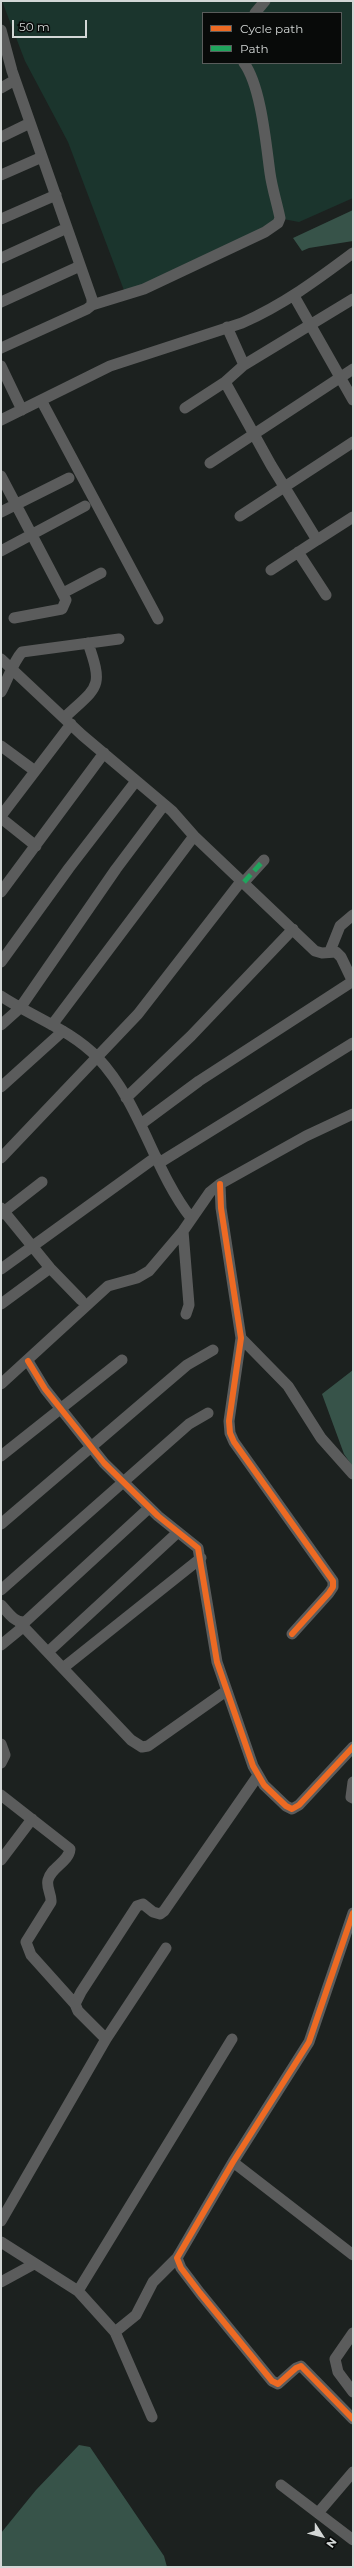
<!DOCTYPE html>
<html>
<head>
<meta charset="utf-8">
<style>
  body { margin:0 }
  #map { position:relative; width:354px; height:2568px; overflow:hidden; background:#1c211f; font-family:Montserrat,sans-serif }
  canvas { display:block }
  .frame { position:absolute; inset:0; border:2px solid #d3d7d6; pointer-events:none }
  .legend { position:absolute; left:202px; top:12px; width:140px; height:52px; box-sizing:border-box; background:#080a09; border:1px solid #595c5b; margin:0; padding:5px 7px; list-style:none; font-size:12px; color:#d3d7d6 }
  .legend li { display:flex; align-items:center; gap:8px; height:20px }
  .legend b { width:20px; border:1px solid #595c5b }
  .north { position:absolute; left:302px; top:2516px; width:40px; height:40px; -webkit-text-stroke:3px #080a09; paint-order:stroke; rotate:126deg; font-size:11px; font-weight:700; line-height:16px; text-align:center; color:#d3d7d6 }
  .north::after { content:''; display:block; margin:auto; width:14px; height:18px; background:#d3d7d6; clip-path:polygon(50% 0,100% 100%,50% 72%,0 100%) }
  .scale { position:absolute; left:12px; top:20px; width:75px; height:18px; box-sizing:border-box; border:2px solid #d3d7d6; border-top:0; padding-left:5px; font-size:12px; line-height:14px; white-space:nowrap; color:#d3d7d6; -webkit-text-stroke:3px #080a09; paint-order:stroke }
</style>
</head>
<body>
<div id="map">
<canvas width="354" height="2568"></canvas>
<div class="frame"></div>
<ul class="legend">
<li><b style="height:5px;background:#ed6a23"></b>Cycle path</li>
<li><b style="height:5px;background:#20a55d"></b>Path</li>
</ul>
<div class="north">N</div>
<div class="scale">50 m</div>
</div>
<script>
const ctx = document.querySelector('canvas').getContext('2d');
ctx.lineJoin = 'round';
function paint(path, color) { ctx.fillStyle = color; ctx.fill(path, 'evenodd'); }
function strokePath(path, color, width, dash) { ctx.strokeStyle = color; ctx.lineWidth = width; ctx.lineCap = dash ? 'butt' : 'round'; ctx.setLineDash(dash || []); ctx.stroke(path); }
const green = new Path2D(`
  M2,1H353V198L299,222L283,219L125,293L68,142L25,61ZM203,13H341V63H203Z`);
const water = new Path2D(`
  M353,210V241L309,248L302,251L293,238Z
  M353,1370V1467L344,1454L322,1394Z
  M79,2445L90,2447L164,2556L167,2567H1V2533L36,2490Z`);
const minor = new Path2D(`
  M255,13L265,1
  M1,30L12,71L92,299V305L87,309L1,348
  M1,88L15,80
  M1,137L30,123
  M1,175L42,157
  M1,219L56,195
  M1,258L67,228
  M294,296L353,400
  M1,302L80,266
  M92,305L144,289L265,232L278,223L280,218C277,203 272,188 270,173C266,144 261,86 244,63
  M227,327L244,365L225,382L271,465L317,540L353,517
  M244,365L353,299
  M1,366L22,410
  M41,400L158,619
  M185,408L225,382
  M1,420L110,366L242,323C283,305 317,280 353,253
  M210,463L353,369
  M1,476L66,600L62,609L14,618
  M1,512L69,478
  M240,516L353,442
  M1,551L85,506
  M298,552L326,595
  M271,570L317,540
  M63,593L101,573
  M1,659L82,735L172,811L194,836L315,951L322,953L336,952L341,957L353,982
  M1,692C8,679 13,662 22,652L119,639
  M64,718C98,686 104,689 88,643
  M1,746L35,771
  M1,816L71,724
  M1,818L36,846
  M244,882L264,860
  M1,892L104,753
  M330,951L340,926L353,915
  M1,962L69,868L136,781
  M1,996C33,1017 71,1030 98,1058C141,1104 153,1169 191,1218
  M1,1025L20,1008L116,869L164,805
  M52,1025L194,836
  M1,1087L63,1031
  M126,1098L191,1036L293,929
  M141,1124L199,1081L353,981
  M1,1158L138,1014L242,880
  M159,1163L353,1043
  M220,1184L221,1208L241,1338L229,1421L230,1433L234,1442L333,1581V1587L329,1593L292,1634
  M1,1208L50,1268L81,1300
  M1,1214L42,1182
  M183,1231L189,1305L186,1314
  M1,1269L156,1157
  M1,1304L50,1268
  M241,1338L288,1386L321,1438L353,1474
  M28,1361L45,1389L104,1463L158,1516L198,1548L217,1662L253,1766L264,1785L286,1806L292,1809L299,1805L353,1747
  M1,1384L108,1286L137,1278L149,1271L183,1231L210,1192L220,1184L306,1136L353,1114
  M1,1456L122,1360
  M1,1524L187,1365L213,1350
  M1,1590L189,1424L208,1413
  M1,1605C8,1612 14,1623 25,1622L149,1508
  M19,1622L131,1740L142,1747L148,1746L226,1691
  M1,1645L23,1627
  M48,1652L177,1533
  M63,1668L201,1558
  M1,1744L5,1755L1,1763
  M353,1782L351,1797L353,1798
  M1,1795L70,1849C69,1862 51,1867 48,1880C46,1888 52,1895 51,1902L26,1942L31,1955L75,2004
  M1,1860L32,1819
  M353,1913L309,2042L233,2162L177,2258L181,2268L200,2293L272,2381L278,2384L296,2368L301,2366L353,2419
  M106,2039L78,2011L75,2004L81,1992L137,1906L143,1904L153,1912L160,1914L164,1911L257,1777
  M233,2162L353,2255
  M1,2221L106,2039L166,1948
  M1,2242L78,2291L115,2332L152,2417
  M1,2282L34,2264
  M78,2291L232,2039
  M115,2332L136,2315L153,2282L177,2258
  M353,2333L335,2359L338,2372L353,2392
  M281,2485L353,2540
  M318,2513L353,2472`);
const quiet = new Path2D(`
  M244,882L264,860`);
const cycleway = new Path2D(`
  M220,1184L221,1208L241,1338L229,1421L230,1433L234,1442L333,1581V1587L329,1593L292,1634
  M28,1361L45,1389L104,1463L158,1516L198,1548L217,1662L253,1766L264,1785L286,1806L292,1809L299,1805L353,1747
  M353,1913L309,2042L233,2162L177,2258L181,2268L200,2293L272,2381L278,2384L296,2368L301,2366L353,2419`);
paint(green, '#1b352d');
paint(water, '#375349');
strokePath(minor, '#5b5c5c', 11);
strokePath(quiet, '#20a55d', 5, [10, 5]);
strokePath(cycleway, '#ed6a23', 6);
</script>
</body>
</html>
